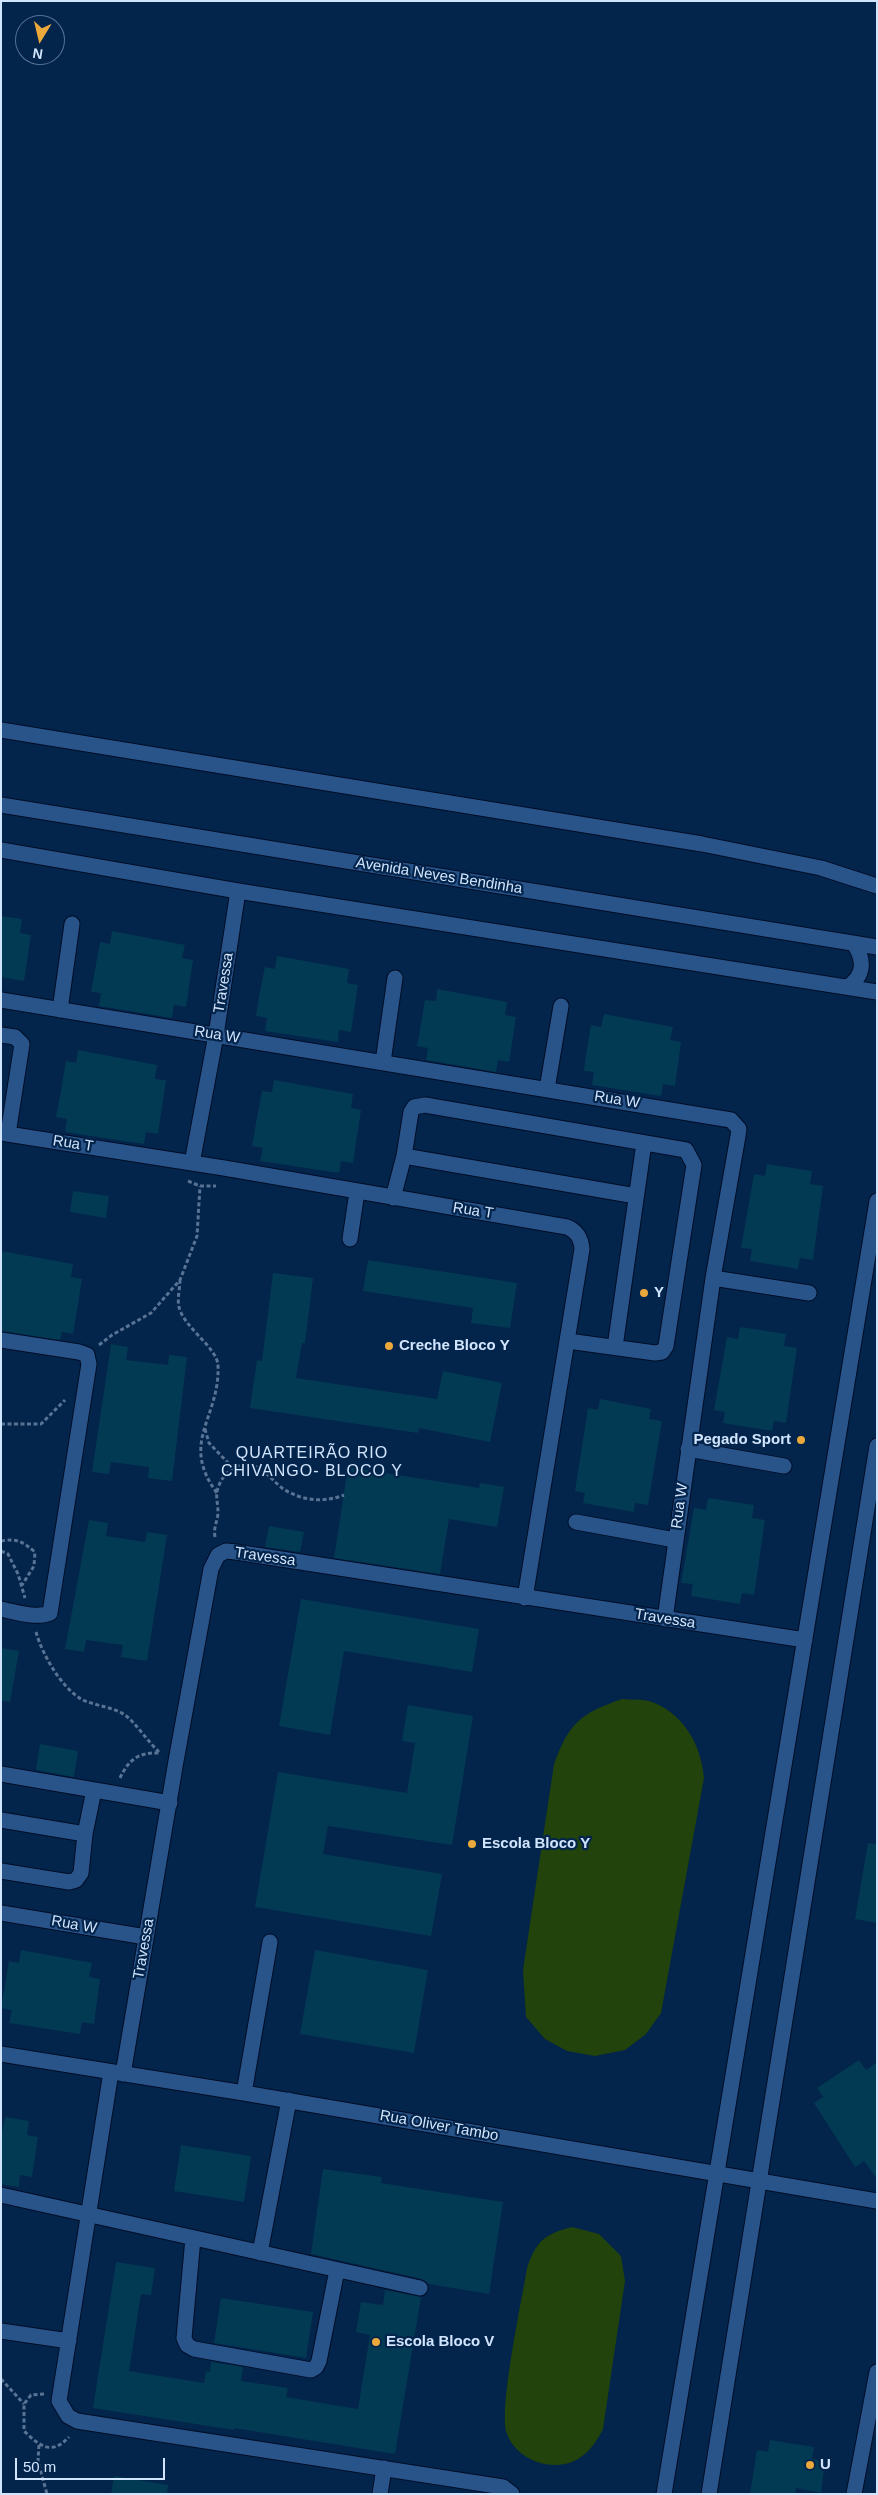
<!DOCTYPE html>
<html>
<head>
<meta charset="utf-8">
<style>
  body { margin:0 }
  #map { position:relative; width:878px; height:2495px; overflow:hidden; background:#03244b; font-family:Arial,sans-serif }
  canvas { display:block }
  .frame { position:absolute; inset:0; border:2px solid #d2e5fe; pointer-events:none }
  .north { position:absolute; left:15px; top:15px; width:50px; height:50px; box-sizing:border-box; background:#03244b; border:1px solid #567193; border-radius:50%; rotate:189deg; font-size:14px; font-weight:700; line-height:20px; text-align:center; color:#d2e5fe }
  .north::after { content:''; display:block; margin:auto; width:18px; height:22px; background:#eca93b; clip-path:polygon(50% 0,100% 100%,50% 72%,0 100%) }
  .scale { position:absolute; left:15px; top:2458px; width:150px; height:22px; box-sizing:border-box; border:2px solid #d2e5fe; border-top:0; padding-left:6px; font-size:15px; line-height:18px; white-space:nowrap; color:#d2e5fe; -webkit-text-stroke:4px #03244b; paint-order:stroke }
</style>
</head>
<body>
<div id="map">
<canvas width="878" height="2495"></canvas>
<div class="frame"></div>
<div class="north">N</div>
<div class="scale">50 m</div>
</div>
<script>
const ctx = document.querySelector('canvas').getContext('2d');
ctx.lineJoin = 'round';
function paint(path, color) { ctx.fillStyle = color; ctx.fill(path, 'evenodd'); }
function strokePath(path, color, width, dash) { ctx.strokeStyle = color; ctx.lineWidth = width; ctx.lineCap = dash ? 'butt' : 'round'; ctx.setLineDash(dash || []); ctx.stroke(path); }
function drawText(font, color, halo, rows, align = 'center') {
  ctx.font = font + ' Arial,sans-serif'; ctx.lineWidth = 4.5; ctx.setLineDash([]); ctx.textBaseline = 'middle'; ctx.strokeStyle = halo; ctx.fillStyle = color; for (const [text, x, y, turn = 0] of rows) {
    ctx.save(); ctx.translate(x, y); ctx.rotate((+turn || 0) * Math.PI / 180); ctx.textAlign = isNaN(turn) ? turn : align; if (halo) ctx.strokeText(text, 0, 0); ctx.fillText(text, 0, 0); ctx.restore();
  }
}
const green = new Path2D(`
  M622,1699C631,1700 641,1699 649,1701C683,1712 701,1744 704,1778L661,2013L646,2034L625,2050L595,2056L567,2051L545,2039L526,2017L523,1970L554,1764C569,1723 581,1713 622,1699Z
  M572,2227L599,2234L621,2256L625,2281L603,2429C593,2449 579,2465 555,2465C535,2465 514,2453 507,2434C498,2410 522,2300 527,2268C536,2241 545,2234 572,2227Z`);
const building = new Path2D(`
  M1,916L22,919L20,933L31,935L24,981L1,977Z
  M112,931L185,945L182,958L193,960L186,1007L174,1005L172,1018L99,1006L101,993L91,992L100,942L110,944Z
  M277,956L349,969L347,983L358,985L351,1032L339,1030L338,1042L265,1031L267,1018L256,1016L259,996L265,967L275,969Z
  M437,989L507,1002L505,1015L516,1017L509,1062L498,1060L496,1072L426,1060L428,1048L417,1046L420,1030L425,1000L436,1001Z
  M604,1014L673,1027L670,1040L681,1042L675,1086L663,1084L661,1096L592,1085L594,1072L584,1071L586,1055L591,1025L601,1027Z
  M78,1050L157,1065L155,1079L166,1080L158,1134L146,1132L144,1144L65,1132L67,1119L56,1117L61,1091L66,1061L76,1063Z
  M274,1080L353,1094L351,1108L361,1110L353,1163L341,1161L339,1173L260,1161L263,1148L252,1146L256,1123L262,1091L272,1092Z
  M767,1164L812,1171L810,1184L823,1186L813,1260L800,1258L798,1269L750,1261L752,1249L741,1248L754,1174L765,1176Z
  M73,1191L109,1196L106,1218L70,1212Z
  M1,1251L73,1264L71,1277L82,1279L73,1334L62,1332L60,1340L1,1331Z
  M368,1260L517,1283L510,1328L471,1323L473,1308L363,1291Z
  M273,1273L313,1278L305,1343H302L296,1378L437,1399L443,1371L502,1383L490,1442L419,1428L418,1433L250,1408L257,1360L262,1361Z
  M740,1327L786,1334L784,1346L797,1348L786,1423L774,1421L772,1431L723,1423L725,1412L714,1410L727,1337L738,1339Z
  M111,1344L128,1347L126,1360L168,1365L169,1355L187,1357L172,1481L148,1478L149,1467L111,1462L109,1474L92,1472Z
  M600,1399L651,1409L649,1419L662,1421L648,1505L635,1503L634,1512L583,1503L585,1493L575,1491L588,1408L598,1410Z
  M348,1467L479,1488L480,1483L504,1487L497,1527L449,1519L440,1574L334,1558Z
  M708,1498L754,1505L752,1518L765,1520L754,1595L742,1593L740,1604L691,1596L693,1584L681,1583L694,1508L706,1510Z
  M89,1520L108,1523L106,1536L145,1542L147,1532L167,1535L147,1661L121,1657L123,1645L86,1640L84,1652L65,1649Z
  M269,1526L304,1532L300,1552L265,1547Z
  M301,1599L479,1629L472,1672L344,1651L330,1735L279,1726Z
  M1,1648L19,1651L10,1702L1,1701Z
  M408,1705L473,1716L452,1845L328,1826L323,1854L442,1874L431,1936L255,1907L278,1772L407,1793L415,1743L402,1741Z
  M40,1744L78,1751L74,1777L36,1770Z
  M868,1843L877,1844V1923L855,1919Z
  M21,1950L92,1963L89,1977L100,1979L94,2024L82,2022L80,2034L9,2023L12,2010L1,2008L4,1991L9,1961L19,1963Z
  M315,1950L428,1970L414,2053L300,2034Z
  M859,2060L866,2070L877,2062V2179L864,2161L855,2167L814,2103L823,2097L817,2088Z
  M5,2117L29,2121L27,2135L38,2137L32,2177L20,2175L19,2187L1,2184V2137Z
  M181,2145L251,2156L244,2202L174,2191Z
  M323,2169L382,2177L381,2183L503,2202L489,2294L429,2284L422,2279L311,2254Z
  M116,2262L155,2268L151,2295L141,2294L129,2371L204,2383L206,2371L210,2372L211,2362L243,2367L241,2381L288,2388L286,2397L358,2409L370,2335L356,2332L361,2302L383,2305L385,2290L421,2297L395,2454L234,2428V2430L93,2408Z
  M221,2298L313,2312L306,2358L214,2343Z
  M770,2440L814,2447L812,2459L825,2461L821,2493L796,2488L795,2494H750L757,2450L768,2452Z
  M114,2476L168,2485L167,2494H111Z`);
const path = new Path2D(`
  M188,1181L200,1186H216
  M180,1280C180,1288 177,1299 179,1307C184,1328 218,1348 218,1366C220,1418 179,1442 217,1493
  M99,1345L112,1335L151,1313L180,1280L197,1236L200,1186
  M1,1424H41L65,1400
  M205,1429L209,1443L233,1468
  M215,1537C213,1527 218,1521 218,1512C218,1505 216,1498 217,1492C220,1476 235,1461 252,1465C264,1469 272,1480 282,1488C301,1501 324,1503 344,1495
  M1,1541C17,1538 23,1542 35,1552L34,1566L22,1585
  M1,1551L8,1554L18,1574L25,1598
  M36,1632C42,1654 61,1687 81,1699C94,1706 111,1706 125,1715C136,1723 148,1742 159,1752
  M120,1778C129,1759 139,1752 160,1753
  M1,2379L24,2404
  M44,2394L31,2395L24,2404V2431C40,2446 51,2456 69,2437
  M39,2445L38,2461L47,2494`);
const minor = new Path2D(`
  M1,730L702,844L821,868L877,886
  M1,805L877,947
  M1,850L238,891L877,992
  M847,987C865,976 865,959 853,943
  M1,1000L731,1120L739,1129L738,1136L713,1278L665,1619
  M60,1010L72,924
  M1,1035L15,1037L22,1044L8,1134
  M383,1062L395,978
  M547,1089L561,1006
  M1,1133L224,1168L567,1227C577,1231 581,1238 582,1249L525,1598
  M404,1156L636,1196
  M192,1163L216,1035L238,891
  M393,1198L404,1156L411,1112L414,1107L425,1105L686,1150L694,1165L666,1346L662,1352L655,1353L568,1341
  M350,1239L357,1192
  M713,1278L809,1293
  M1,1340L79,1352L87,1355L89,1364L50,1613C36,1619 16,1612 1,1609
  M615,1347L644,1143
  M688,1449L784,1466
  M576,1522L675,1540
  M1,1774L170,1803
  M1,1820L85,1834
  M1,1871L69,1882L76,1880L81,1873L85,1834L94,1790
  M1,1913L146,1937
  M1,2054L244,2093L877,2201
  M111,2072L59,2401L68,2416L77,2421L503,2487L512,2494
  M123,2074L176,1761L211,1569L218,1555L226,1551L236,1552L805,1640
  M244,2093L270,1942
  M1,2195L420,2288
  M193,2238L184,2338L187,2345L194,2349L311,2370L316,2367L319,2361L337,2270
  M260,2253L289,2100
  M1,2331L69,2341
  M380,2494L384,2468
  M664,2494L877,1201
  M709,2494L877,1446
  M854,2494L877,2372`);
const markers = [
  [644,1293,5,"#eca93b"],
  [389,1346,5,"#eca93b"],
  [801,1440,5,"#eca93b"],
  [472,1844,5,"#eca93b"],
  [376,2342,5,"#eca93b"],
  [810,2465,5,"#eca93b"]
];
const streetNames = [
  ["Avenida Neves Bendinha",439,876,9],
  ["Travessa",224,983,-81],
  ["Rua W",217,1035,9],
  ["Rua W",617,1100,9],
  ["Rua T",73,1144,9],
  ["Rua T",473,1211,9],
  ["Rua W",680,1506,-82],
  ["Travessa",265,1557,8],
  ["Travessa",665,1619,9],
  ["Rua W",74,1925,10],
  ["Travessa",144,1949,-80],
  ["Rua Oliver Tambo",439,2126,10]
];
const poiNames = [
  ["Y",654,1293],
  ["Creche Bloco Y",399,1346],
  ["Pegado Sport",791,1440,"right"],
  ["Escola Bloco Y",482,1844],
  ["Escola Bloco V",386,2342],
  ["U",820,2465]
];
const neighbourhoodNames = [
  ["QUARTEIRÃO RIO",312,1454],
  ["CHIVANGO- BLOCO Y",312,1472]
];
paint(green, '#22430b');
paint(building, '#033a53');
strokePath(minor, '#000d27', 17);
strokePath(path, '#587394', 3, [4, 2.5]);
strokePath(minor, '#29548a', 15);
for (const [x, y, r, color] of markers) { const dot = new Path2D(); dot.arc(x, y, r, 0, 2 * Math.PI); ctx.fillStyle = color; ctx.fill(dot); strokePath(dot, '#03244b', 2); }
drawText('15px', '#d2e5fe', '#03244b', streetNames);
drawText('bold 15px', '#d2e5fe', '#03244b', poiNames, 'left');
ctx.letterSpacing = '1px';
drawText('16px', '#d2e5fe', '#03244b', neighbourhoodNames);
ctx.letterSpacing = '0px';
</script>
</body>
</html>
